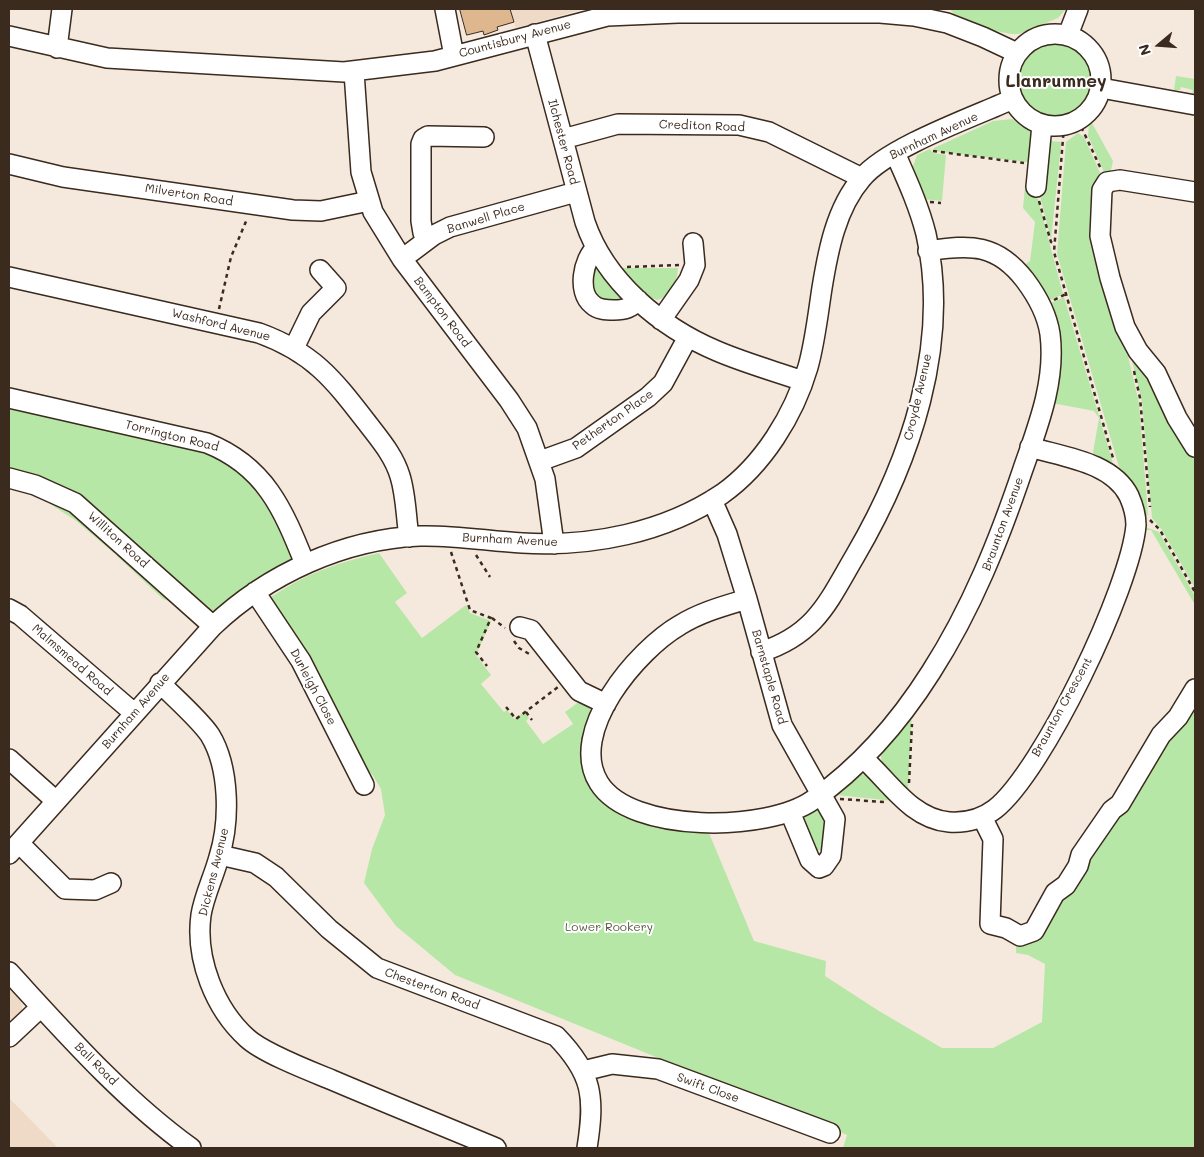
<!DOCTYPE html>
<html>
<head>
<meta charset="utf-8">
<style>
  body { margin:0 }
  #map { position:relative; width:1204px; height:1157px; overflow:hidden; background:#f5e9dd; font-family:Mali,sans-serif }
  canvas { display:block }
  .frame { position:absolute; inset:0; border:10px solid #3b2a1e; pointer-events:none }
  .north { position:absolute; left:1134px; top:20px; width:50px; height:50px; -webkit-text-stroke:4px #fff; paint-order:stroke; rotate:252deg; font-size:14px; font-weight:700; line-height:20px; text-align:center; color:#3b2a1e }
  .north::after { content:''; display:block; margin:auto; width:18px; height:22px; background:#3b2a1e; clip-path:polygon(50% 0,100% 100%,50% 72%,0 100%) }
</style>
</head>
<body>
<div id="map">
<canvas width="1204" height="1157"></canvas>
<div class="frame"></div>
<div class="north">N</div>
</div>
<script>
const ctx = document.querySelector('canvas').getContext('2d');
ctx.lineJoin = 'round';
function paint(path, color) { ctx.fillStyle = color; ctx.fill(path, 'evenodd'); }
function strokePath(path, color, width, dash) { ctx.strokeStyle = color; ctx.lineWidth = width; ctx.lineCap = dash ? 'butt' : 'round'; ctx.setLineDash(dash || []); ctx.stroke(path); }
function drawText(font, color, halo, rows, align = 'center') {
  ctx.font = font + ' Mali,sans-serif'; ctx.lineWidth = 4; ctx.setLineDash([]); ctx.textBaseline = 'middle'; ctx.strokeStyle = halo; ctx.fillStyle = color; for (const [text, x, y, turn = 0] of rows) {
    ctx.save(); ctx.translate(x, y); ctx.rotate((+turn || 0) * Math.PI / 180); ctx.textAlign = isNaN(turn) ? turn : align; if (halo) ctx.strokeText(text, 0, 0); ctx.fillText(text, 0, 0); ctx.restore();
  }
}
const built = new Path2D(`
  M510,9H584L516,28Z
  M9,989L21,1002L22,1007V1012L9,1024Z
  M9,1098L23,1112L58,1148H9Z`);
const green = new Path2D(`
  M950,9H1066L1058,18L1019,34H1011L996,31L954,14Z
  M1016 80a38 38 0 1 1 76 0a38 38 0 1 1-76 0Z
  M1176,76L1195,79V94L1192,93L1193,90L1181,87L1180,90H1174Z
  M1012,119L1038,134L1035,163L934,151V148L993,121Z
  M1092,123L1113,161L1110,175L1105,174L1088,136L1089,125Z
  M1078,133L1084,137L1101,175L1098,184L1134,351L1128,356L1139,403L1148,514L1146,517L1143,516L1132,485L1119,467L1057,254L1066,142Z
  M1046,136L1051,141L1061,142V145L1051,240L1038,188Z
  M930,149L933,153L946,155L942,201L923,199L912,169L917,155Z
  M1025,186L1035,188L1063,294L1048,301L1023,266L1030,261L1035,222L1023,208Z
  M593,259L626,300L601,302L591,295Z
  M620,268H678C677,282 671,296 657,300L646,296Z
  M1064,297L1114,467L1092,458L1099,418L1094,411L1052,403L1049,304Z
  M1137,356L1195,457V588L1162,530L1152,518L1142,402L1132,361Z
  M9,403L196,444L251,475L293,551L291,559L238,591L213,612L208,611L83,502L9,473Z
  M60,502L117,550L114,553L75,520L50,504L58,506Z
  M1148,528L1159,532L1195,596V605L1151,530H1143Z
  M120,552L173,602L163,599L117,556Z
  M379,553L407,593L395,602L422,638L466,605L470,613L491,621L476,655L491,675L481,684L504,712L507,710L514,719L524,712L529,718L526,721L543,744L573,724L565,712L580,701L589,707L592,714V781L709,833L754,941L826,961L825,976L879,1011L942,1048H993L1042,1022L1045,964L1028,955L1016,953V942L1098,845L1100,846L1111,829L1109,828L1155,763L1195,699V1148H843L847,1135L455,975L396,926L364,883L372,849L385,815L381,789L372,774L366,769L271,603V597C304,574 340,562 379,553Z
  M912,711L908,791L883,766L880,752Z
  M865,774L869,775L894,801L837,795V791L854,776Z
  M817,806L829,814L825,850H815L801,817L804,812Z`);
const building = new Path2D(`
  M460,9H510L514,22L497,27L498,30L484,35L483,31L467,35Z`);
const path = new Path2D(`
  M1078,120L1101,169
  M1064,126L1054,252L1113,458
  M933,151L1024,163
  M1039,201L1051,242L1054,243
  M930,202L941,203
  M627,267L679,265
  M1054,300L1066,294
  M219,309L231,257L247,219
  M1134,371L1140,398L1150,507
  M1150,520L1160,530L1195,592
  M451,552L470,610L491,618L476,652L487,666
  M476,555L490,577
  M492,618L505,628
  M514,641L519,648L531,655
  M506,707L516,719L558,687
  M526,712L532,720
  M909,783L912,724
  M840,799L884,802`);
const minor = new Path2D(`
  M445,9L454,56
  M1009 80a46 46 0 1 1 92 0a46 46 0 1 1-92 0Z
  M535,34L585,222C605,281 660,327 717,351C745,363 774,371 803,381
  M1068,35L1078,9
  M9,36L107,58L344,72L435,61L607,16L678,13H880L914,16L947,23L983,37L1017,53
  M57,48L62,9
  M354,72L361,172L373,212L402,259L509,400L527,428L545,479L554,544
  M1101,88L1195,105
  M563,139L618,124L739,125L769,132L862,178
  M9,164L63,177L293,210L321,211L369,201
  M1036,187L1042,125
  M1195,192L1120,180L1107,182L1102,190L1100,236L1110,278L1125,327L1138,351L1156,373L1177,418L1195,447
  M428,239L423,233L421,221V144L423,139L428,136L484,137
  M596,248C583,259 577,292 592,304C598,310 606,310 614,310C625,310 631,308 638,300
  M402,259L434,235L450,227L576,192
  M9,277L259,333C314,353 334,380 368,424C381,441 394,456 400,476C406,495 406,517 409,537
  M661,320L689,280L695,265L693,243
  M294,348L311,313L336,288L320,270
  M9,398L207,443C265,466 283,509 305,564
  M540,461L576,448L648,397L663,383L688,337
  M9,478L35,485L75,503L213,626
  M712,500L727,534L747,599L782,725L835,819L831,856L824,866L819,868L810,860L790,812
  M255,592L301,661L364,785
  M747,599C724,606 701,612 680,625C637,650 567,732 599,783C631,834 768,832 813,800C860,767 900,721 931,672C972,608 999,540 1023,469C1038,426 1056,381 1050,334C1047,314 1037,296 1025,280C997,244 971,244 928,251
  M9,609L20,615L134,713
  M520,627L531,630L579,691L606,704
  M761,652C816,634 828,602 855,556C910,462 951,344 926,234C919,206 907,180 895,153
  M160,683C174,697 200,720 210,735C230,768 230,822 219,857C214,876 204,896 201,915C195,959 215,1009 247,1038C263,1053 310,1071 332,1080C386,1103 441,1125 496,1148
  M863,758C889,781 911,819 949,822C965,823 982,819 995,809C1043,771 1131,587 1136,525C1136,515 1133,505 1129,496C1112,462 1063,457 1030,447
  M9,759L56,801
  M982,817L993,839L990,924L1006,928L1020,936L1034,931L1055,893L1066,885L1078,866L1081,855L1112,810L1120,804L1161,735L1178,717L1195,689
  M19,843L65,889L95,890L111,883
  M9,854L213,626C268,574 344,539 420,536C454,535 488,541 522,543C591,547 664,533 722,494C763,465 794,415 808,367C815,342 818,314 822,288C828,251 836,208 862,178C888,147 973,117 1013,99
  M220,855L255,863L276,877L329,929L377,968L556,1036C593,1074 595,1097 587,1148
  M9,972C66,1034 123,1099 191,1148
  M9,1037L41,1007
  M583,1071L612,1064L658,1069L830,1133`);
const streetNames = [
  ["Countisbury Avenue",515,39,-15],
  ["Crediton Road",702,126,2],
  ["Burnham Avenue",934,136,-25],
  ["Ilchester Road",563,142,75],
  ["Milverton Road",189,195,9],
  ["Banwell Place",486,218,-17],
  ["Bampton Road",442,312,53],
  ["Washford Avenue",221,325,14],
  ["Croyde Avenue",918,397,-77],
  ["Petherton Place",613,420,-35],
  ["Torrington Road",172,436,14],
  ["Braunton Avenue",1003,524,-70],
  ["Williton Road",118,540,42],
  ["Burnham Avenue",510,540,3],
  ["Malmsmead Road",72,660,41],
  ["Barnstaple Road",769,677,74],
  ["Durleigh Close",313,687,62],
  ["Braunton Crescent",1062,707,-61],
  ["Burnham Avenue",136,711,-49],
  ["Dickens Avenue",214,872,-76],
  ["Chesterton Road",432,989,20],
  ["Ball Road",96,1064,45],
  ["Swift Close",708,1088,20]
];
const parkNames = [
  ["Lower Rookery",609,927]
];
const districtNames = [
  ["Llanrumney",1056,81]
];
paint(built, '#eedac6');
paint(green, '#b7e7a7');
paint(building, '#deb78f');
strokePath(building, '#3b2a1e', 1);
strokePath(minor, '#3b2a1e', 22);
strokePath(path, '#3b2a1e', 2.5, [4, 4]);
strokePath(minor, '#fff', 19);
drawText('12px', '#3b2a1e', '#fff', streetNames);
drawText('12px', '#5a5940', '#fff', parkNames);
drawText('bold 18px', '#3b2a1e', '#fff', districtNames);
</script>
</body>
</html>
